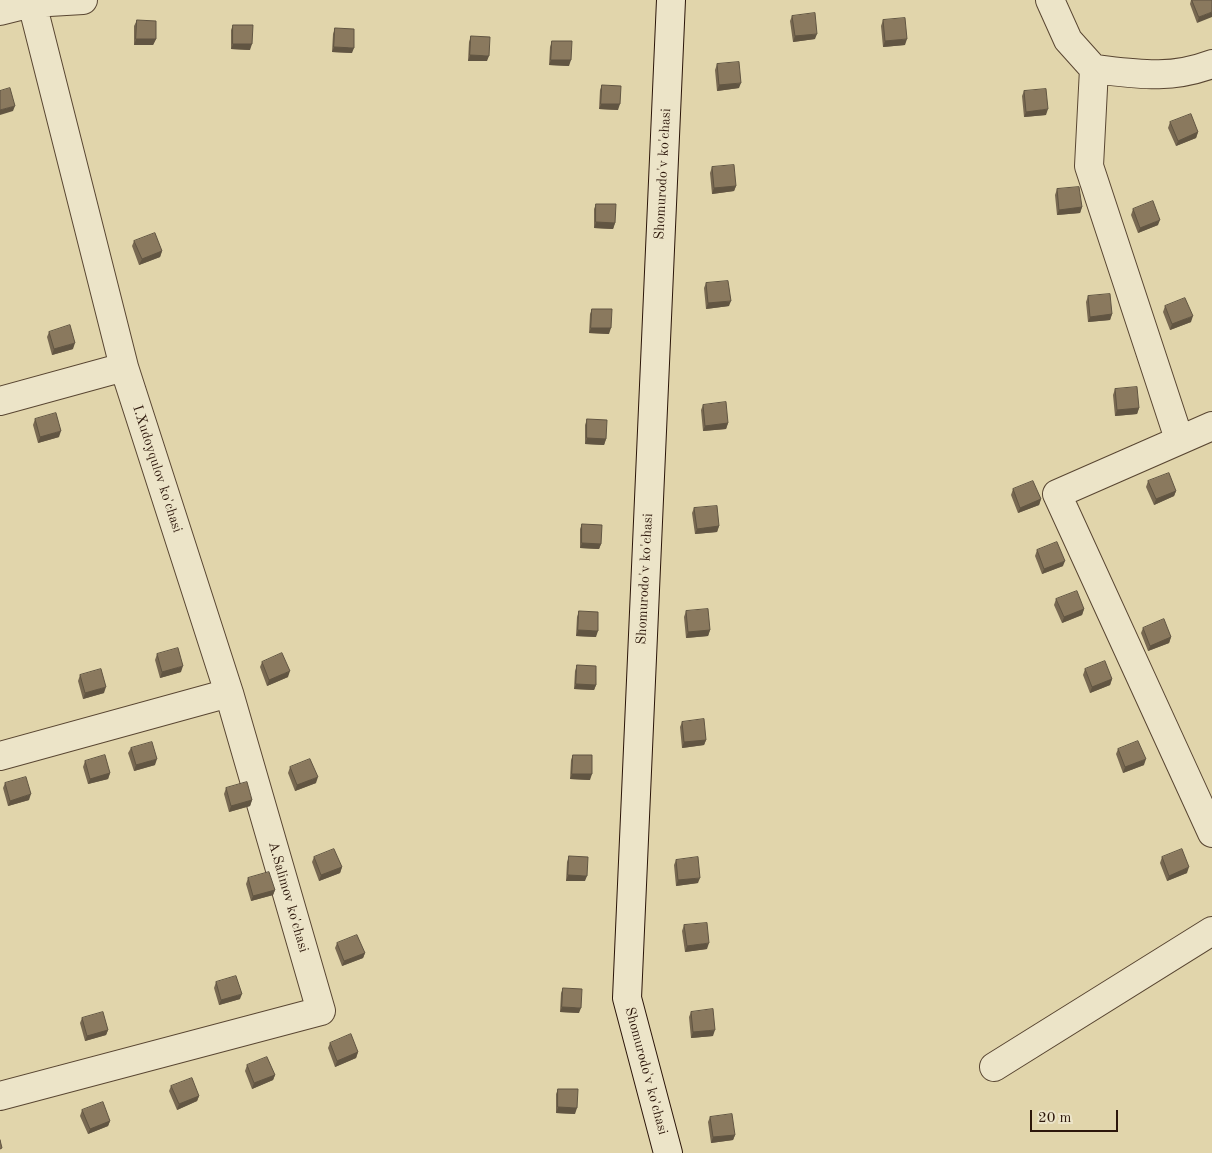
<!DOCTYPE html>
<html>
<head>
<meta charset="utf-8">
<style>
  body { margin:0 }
  #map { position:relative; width:1212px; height:1153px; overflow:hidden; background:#e1d5ab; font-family:"Old Standard TT",serif }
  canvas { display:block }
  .scale { position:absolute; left:1030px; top:1110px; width:88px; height:22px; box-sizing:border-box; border:2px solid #2c160a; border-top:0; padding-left:6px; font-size:15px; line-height:18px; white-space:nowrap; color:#2c160a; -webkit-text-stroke:4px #ece4c8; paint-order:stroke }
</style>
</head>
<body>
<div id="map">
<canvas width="1212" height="1153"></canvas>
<div class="scale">20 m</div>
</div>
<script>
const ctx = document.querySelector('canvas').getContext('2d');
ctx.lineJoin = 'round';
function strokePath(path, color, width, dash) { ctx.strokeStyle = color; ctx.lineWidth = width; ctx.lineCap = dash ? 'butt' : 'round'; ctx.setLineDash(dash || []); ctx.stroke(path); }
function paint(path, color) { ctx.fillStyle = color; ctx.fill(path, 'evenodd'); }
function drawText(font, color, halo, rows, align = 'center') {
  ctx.font = font + ' "Old Standard TT",serif'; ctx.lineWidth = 5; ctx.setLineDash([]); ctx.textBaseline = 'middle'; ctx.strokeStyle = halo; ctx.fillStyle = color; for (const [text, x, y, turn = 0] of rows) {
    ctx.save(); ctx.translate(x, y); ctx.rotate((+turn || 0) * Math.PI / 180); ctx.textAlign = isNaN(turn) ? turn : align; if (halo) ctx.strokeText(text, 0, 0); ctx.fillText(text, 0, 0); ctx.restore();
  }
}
const street = new Path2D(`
  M1050,0L1068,40L1094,69L1089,166L1179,439
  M32,3L83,0
  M0,11L32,3L124,367
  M1094,69C1138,74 1169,80 1212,64
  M0,401L124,367L229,693
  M1212,426L1057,494L1212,833
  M0,756L229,693L321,1011L0,1096
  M994,1067L1212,931`);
const secondary = new Path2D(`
  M668,1153L627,998L671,0`);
const wall = new Path2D(`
  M1191,0H1212L1197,23L1190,4Z
  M792,16L815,39L793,42L790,21Z
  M137,20L156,39L153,45H134V26Z
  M883,20L905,45L883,47L881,26Z
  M233,25L250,50L231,49V30Z
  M335,28L352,53L332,52L333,34Z
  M471,36L487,61H468L469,42Z
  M552,41L569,66L549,65L550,47Z
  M717,64L739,88L717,91L715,70Z
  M602,85L618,110L599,109L600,90Z
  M1024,91L1046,115L1024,117L1022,96Z
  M1170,122L1198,132L1196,138L1176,146L1168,128Z
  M712,167L736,186L734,191L712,194L710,173Z
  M1057,189L1082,207L1080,213L1057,215L1055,195Z
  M596,204L615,223L613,229L594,228V209Z
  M1133,209L1158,225L1138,233L1131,215Z
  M134,241L162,251L160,257L139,265L132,246Z
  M706,283L729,306L706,309L704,288Z
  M1088,296L1112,314L1110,320L1088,322L1086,302Z
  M1165,306L1191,322L1170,330L1163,312Z
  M592,309L609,334L589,333L590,314Z
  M49,332L73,349L52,355L47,337Z
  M1115,389L1139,408L1137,414L1115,416L1113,395Z
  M703,405L728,423L726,429L703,431L701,410Z
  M35,419L59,437L38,443L33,425Z
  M587,419L606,439L604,445L585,444V425Z
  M1148,481L1176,491L1174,496L1154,505L1146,487Z
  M1013,489L1041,499L1039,505L1018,513L1011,495Z
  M694,508L719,526L717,532L695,534L692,513Z
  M582,524L601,544L599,549L580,548V529Z
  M1037,550L1063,566L1042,574L1035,556Z
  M1056,599L1084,609L1082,615L1062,623L1054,605Z
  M579,611L596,637L576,636L577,617Z
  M686,611L710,630L708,636L686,638L684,617Z
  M1143,628L1171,637L1169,643L1148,651L1141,633Z
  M157,654L181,672L160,678L155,660Z
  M262,662L288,677L267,686L260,667Z
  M577,665L596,685L594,690L574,689L575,671Z
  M1085,669L1112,679L1110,685L1090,693L1083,675Z
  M80,675L104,693L83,699L78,681Z
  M682,722L706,740L704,745L682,748L680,727Z
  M131,748L155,765L134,771L128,753Z
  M1118,749L1144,765L1123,773L1116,754Z
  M573,755L590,780L570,779L571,760Z
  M85,761L110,773L108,779L88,784L83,767Z
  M290,767L316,783L295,791L288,773Z
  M5,783L29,800L8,806L3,788Z
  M226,788L252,800L250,806L229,812L224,794Z
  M569,856L585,881H566L567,862Z
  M314,857L342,867L340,873L319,881L312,862Z
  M1162,857L1187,873L1167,881L1160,863Z
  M676,860L698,883L676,886L674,865Z
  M248,878L275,890L273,895L251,901L246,884Z
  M684,925L707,949L685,952L682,931Z
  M337,943L365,953L363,958L342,966L335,948Z
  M216,982L240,999L219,1005L214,988Z
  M563,988L579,1013L560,1012L561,993Z
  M691,1012L713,1036L691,1038L689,1017Z
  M82,1018L108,1030L106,1035L85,1041L80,1023Z
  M330,1043L358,1052L356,1058L335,1067L328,1048Z
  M247,1065L275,1075L273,1080L252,1089L245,1071Z
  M171,1086L199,1096L197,1101L177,1110L169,1091Z
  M558,1089L575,1114L556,1113V1094Z
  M82,1110L110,1121L108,1126L88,1134L80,1116Z
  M710,1117L735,1135L733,1140L711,1143L708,1122Z`);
const shadedWall = new Path2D(`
  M1212,12V17L1197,23L1199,17Z
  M817,34L815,39L793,42L795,36Z
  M136,39H156L153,45H134Z
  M907,39L905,45L883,47L885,41Z
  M233,44H252L250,50L231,49Z
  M334,47L354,48L352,53L332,52Z
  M470,55L489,56L487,61H468Z
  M551,60H571L569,66L549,65Z
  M741,83L739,88L717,91L719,85Z
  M601,104H620L618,110L599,109Z
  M15,106L13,111L0,115V110Z
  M1048,109L1046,115L1024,117L1026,112Z
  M1198,132L1196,138L1176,146L1178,141Z
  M736,186L734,191L712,194L714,188Z
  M1082,207L1080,213L1057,215L1059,210Z
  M1160,220L1158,225L1138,233L1140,228Z
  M596,222L615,223L613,229L594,228Z
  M162,251L160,257L139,265L142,259Z
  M731,301L729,306L706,309L708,303Z
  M1112,314L1110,320L1088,322L1090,317Z
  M1193,316L1191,322L1170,330L1172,324Z
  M591,328H611L609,334L589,333Z
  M75,343L73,349L52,355L54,349Z
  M1139,408L1137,414L1115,416L1117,410Z
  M728,423L726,429L703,431L705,426Z
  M61,431L59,437L38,443L40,437Z
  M587,438L606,439L604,445L585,444Z
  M1176,491L1174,496L1154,505L1156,499Z
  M1041,499L1039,505L1018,513L1020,508Z
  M719,526L717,532L695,534L697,529Z
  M582,543L601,544L599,549L580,548Z
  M1065,561L1063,566L1042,574L1044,569Z
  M1084,609L1082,615L1062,623L1064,617Z
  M578,630L598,631L596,637L576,636Z
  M710,630L708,636L686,638L688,632Z
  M1171,637L1169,643L1148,651L1150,646Z
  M183,666L181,672L160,678L162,672Z
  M290,671L288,677L267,686L269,680Z
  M1112,679L1110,685L1090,693L1092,687Z
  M576,684L596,685L594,690L574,689Z
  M106,687L104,693L83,699L85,693Z
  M706,740L704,745L682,748L684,742Z
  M157,759L155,765L134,771L136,765Z
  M1146,759L1144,765L1123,773L1125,767Z
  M110,773L108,779L88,784L90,779Z
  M572,774H592L590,780L570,779Z
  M318,777L316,783L295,791L297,785Z
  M31,794L29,800L8,806L10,801Z
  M252,800L250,806L229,812L231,806Z
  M342,867L340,873L319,881L321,875Z
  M1189,867L1187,873L1167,881L1169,876Z
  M568,875L587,876L585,881H566Z
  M700,878L698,883L676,886L678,880Z
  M275,890L273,895L251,901L253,896Z
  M709,943L707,949L685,952L687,946Z
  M365,953L363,958L342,966L344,961Z
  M242,994L240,999L219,1005L221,1000Z
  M562,1007L581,1008L579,1013L560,1012Z
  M108,1030L106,1035L85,1041L87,1036Z
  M715,1030L713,1036L691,1038L693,1032Z
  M358,1052L356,1058L335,1067L337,1061Z
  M275,1075L273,1080L252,1089L254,1083Z
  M199,1096L197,1101L177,1110L179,1104Z
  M558,1107L577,1108L575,1114L556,1113Z
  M110,1121L108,1126L88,1134L90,1129Z
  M735,1135L733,1140L711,1143L713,1137Z`);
const building = new Path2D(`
  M1192,0H1212V12L1199,17Z
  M815,13L817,34L795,36L792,16Z
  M905,18L907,39L885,41L883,20Z
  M137,20L156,21V39H136Z
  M233,25H253L252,44H233Z
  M335,28L354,29V48L334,47Z
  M471,36L490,37L489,56L470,55Z
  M552,41H572L571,60H551Z
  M739,62L741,83L719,85L717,64Z
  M602,85L621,86L620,104H601Z
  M10,88L15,106L0,110V91Z
  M1046,89L1048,109L1026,112L1024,91Z
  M1191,114L1198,132L1178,141L1170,122Z
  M734,165L736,186L714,188L712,167Z
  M1079,187L1082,207L1059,210L1057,189Z
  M1153,201L1160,220L1140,228L1133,209Z
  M596,204H616L615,223L596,222Z
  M155,233L162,251L142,259L134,241Z
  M728,281L731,301L708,303L706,283Z
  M1110,294L1112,314L1090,317L1088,296Z
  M1185,298L1193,316L1172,324L1165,306Z
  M592,309H612L611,328H591Z
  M70,325L75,343L54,349L49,332Z
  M1137,387L1139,408L1117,410L1115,389Z
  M726,402L728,423L705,426L703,405Z
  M56,413L61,431L40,437L35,419Z
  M587,419L607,420L606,439L587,438Z
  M1169,473L1176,491L1156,499L1148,481Z
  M1033,481L1041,499L1020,508L1013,489Z
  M717,506L719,526L697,529L694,508Z
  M582,524L602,525L601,544L582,543Z
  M1057,542L1065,561L1044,569L1037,550Z
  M1077,591L1084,609L1064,617L1056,599Z
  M708,609L710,630L688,632L686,611Z
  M579,611L598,612V631L578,630Z
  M1164,619L1171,637L1150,646L1143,628Z
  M178,648L183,666L162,672L157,654Z
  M282,653L290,671L269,680L262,662Z
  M1105,661L1112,679L1092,687L1085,669Z
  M577,665L596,666V685L576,684Z
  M101,669L106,687L85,693L80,675Z
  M704,719L706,740L684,742L682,722Z
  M1138,741L1146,759L1125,767L1118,749Z
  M152,742L157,759L136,765L131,748Z
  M105,755L110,773L90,779L85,761Z
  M573,755H592V774H572Z
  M310,759L318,777L297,785L290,767Z
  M26,777L31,794L10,801L5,783Z
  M247,782L252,800L231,806L226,788Z
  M334,849L342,867L321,875L314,857Z
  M1182,849L1189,867L1169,876L1162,857Z
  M569,856L588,857L587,876L568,875Z
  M698,857L700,878L678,880L676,860Z
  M269,872L275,890L253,896L248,878Z
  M707,923L709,943L687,946L684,925Z
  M357,935L365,953L344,961L337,943Z
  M236,976L242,994L221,1000L216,982Z
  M563,988L582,989L581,1008L562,1007Z
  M713,1009L715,1030L693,1032L691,1012Z
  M103,1012L108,1030L87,1036L82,1018Z
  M351,1034L358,1052L337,1061L330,1043Z
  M267,1057L275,1075L254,1083L247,1065Z
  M192,1078L199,1096L179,1104L171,1086Z
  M558,1089H578L577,1108L558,1107Z
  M103,1102L110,1121L90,1129L82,1110Z
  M732,1114L735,1135L713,1137L710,1117Z
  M0,1140L2,1148L0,1149Z`);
const streetNames = [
  ["Shomurodo'v ko'chasi",663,174,-87],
  ["I.Xudoyqulov ko'chasi",157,469,72],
  ["Shomurodo'v ko'chasi",645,579,-87],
  ["A.Salimov ko'chasi",288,897,74],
  ["Shomurodo'v ko'chasi",646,1071,75]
];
strokePath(street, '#594632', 30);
strokePath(secondary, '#2c160a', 30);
strokePath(street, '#ece4c8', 28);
strokePath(secondary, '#ece4c8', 28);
paint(wall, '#776851');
paint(shadedWall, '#615542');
paint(building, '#8a795e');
strokePath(building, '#615542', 1);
drawText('14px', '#2c160a', '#ece4c8', streetNames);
</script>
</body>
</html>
